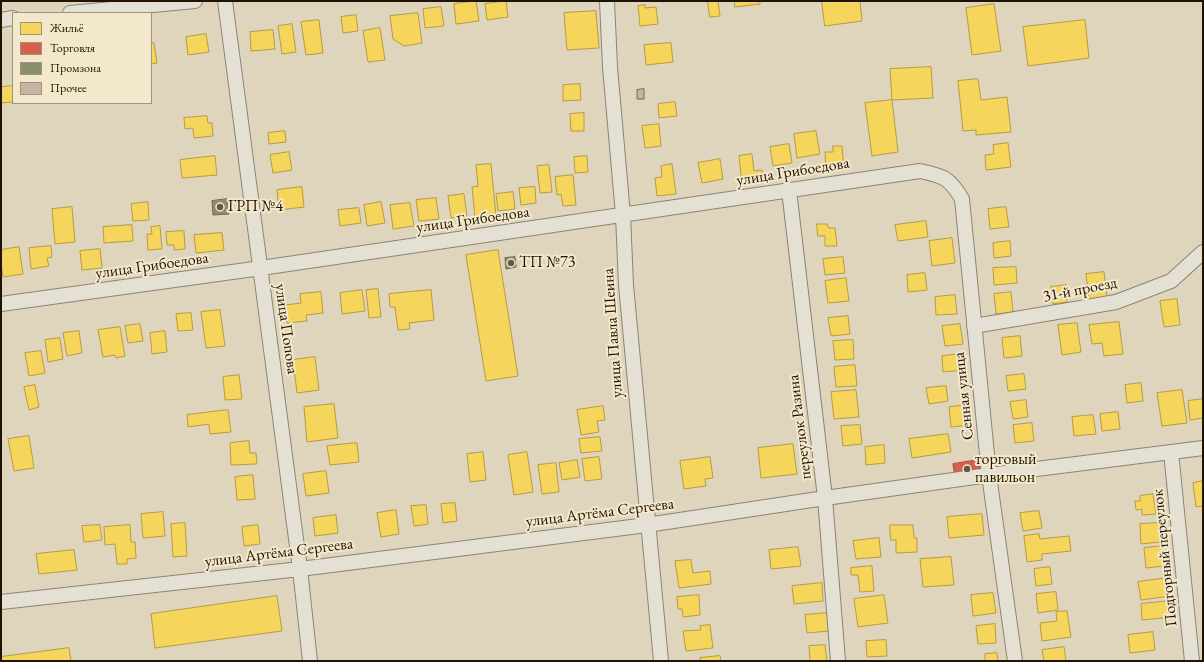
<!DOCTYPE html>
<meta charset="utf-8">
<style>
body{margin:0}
#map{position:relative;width:1204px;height:662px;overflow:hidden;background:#dfd5bd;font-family:"EB Garamond",serif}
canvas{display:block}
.frame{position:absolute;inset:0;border:2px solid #211302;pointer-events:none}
.legend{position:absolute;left:12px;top:12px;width:140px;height:92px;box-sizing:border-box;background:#f3e8cb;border:1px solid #9f937b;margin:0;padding:5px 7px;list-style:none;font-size:12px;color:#211302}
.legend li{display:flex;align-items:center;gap:8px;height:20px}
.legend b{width:20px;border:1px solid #9f937b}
</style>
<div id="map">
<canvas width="1204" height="662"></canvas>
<div class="frame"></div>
<ul class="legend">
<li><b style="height:11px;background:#f6d55c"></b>Жильё</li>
<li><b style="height:11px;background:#d6604d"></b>Торговля</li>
<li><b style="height:11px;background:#8c8c6e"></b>Промзона</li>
<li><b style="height:11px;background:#c6b4a4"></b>Прочее</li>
</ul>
</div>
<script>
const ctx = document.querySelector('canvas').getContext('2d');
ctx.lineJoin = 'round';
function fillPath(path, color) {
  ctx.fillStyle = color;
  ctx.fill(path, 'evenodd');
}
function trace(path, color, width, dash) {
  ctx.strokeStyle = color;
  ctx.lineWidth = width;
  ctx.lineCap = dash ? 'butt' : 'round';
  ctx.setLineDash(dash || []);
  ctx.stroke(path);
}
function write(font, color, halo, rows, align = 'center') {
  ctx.font = font + ' "EB Garamond",serif';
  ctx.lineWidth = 4;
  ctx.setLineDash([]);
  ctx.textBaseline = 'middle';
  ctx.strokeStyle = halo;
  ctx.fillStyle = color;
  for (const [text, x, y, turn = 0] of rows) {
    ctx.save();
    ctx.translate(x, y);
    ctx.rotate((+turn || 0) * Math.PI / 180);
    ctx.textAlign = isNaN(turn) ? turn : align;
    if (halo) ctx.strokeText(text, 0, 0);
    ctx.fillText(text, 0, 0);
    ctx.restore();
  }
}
const homes = new Path2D(`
 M476 1 479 21 456 24 454 4Z
 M506 1 508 17 487 20 485 4Z
 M708 1H718L720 16 710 17Z
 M735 1H760V4L735 7Z
 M822 1H860L862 21 825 26Z
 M994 4 1001 51 972 55 966 8Z
 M645 5V8L656 7 658 24 640 26 638 6Z
 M441 7 444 26 425 28 423 9Z
 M596 11 599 48 567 50 564 13Z
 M418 13 422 43 404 46 393 39 390 16Z
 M356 15 358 31 343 33 341 17Z
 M319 20 323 53 306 55 301 22Z
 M1085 20 1089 58 1028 66 1023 27Z
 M292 24 296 52 282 54 278 26Z
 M380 28 385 60 368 62 363 31Z
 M273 30 275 49 251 51 250 32Z
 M206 34 209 52 188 55 186 37Z
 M154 43 157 63 151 64V44Z
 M671 43 673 62 646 65 644 45Z
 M931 67 933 98 892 100 890 69Z
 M978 79 981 100 1007 97 1011 132 976 135V130L963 131 958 81Z
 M580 84 581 100 563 101V85Z
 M13 86V102L1 103V87Z
 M892 100 898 152 872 156 865 103Z
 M675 102 677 116 659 118 658 104Z
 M584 113V131H571L570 114Z
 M207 116 208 123H212L213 136 194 138 193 128 185 129 184 118Z
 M659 124 661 146 645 148 642 126Z
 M285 131 286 142 269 144 268 133Z
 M816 131 820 154 797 158 794 134Z
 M1008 143 1011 167 986 170 985 155 994 154 993 145Z
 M789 144 792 163 773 166 770 147Z
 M833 146H842L844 169 826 170 825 152H833Z
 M289 152 292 170 273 173 270 155Z
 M752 154 754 171 762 170 763 181 742 184 739 156Z
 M215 156 217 175 182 178 180 160Z
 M587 156 588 172 575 173 574 157Z
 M720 159 723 179 702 183 698 163Z
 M491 164 496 216 475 218 472 187 478 186 476 165Z
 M672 164 676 194 657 196 655 178 662 177 661 166Z
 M549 165 552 192 540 193 537 166Z
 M573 175 576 205 563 206 561 194 557 195 555 177Z
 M302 187 304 207 279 210 277 190Z
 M535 187 536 203 521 205 519 188Z
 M513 192 515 209 498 211 496 194Z
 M464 194 467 216 451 218 448 196Z
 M436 198 439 219 419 221 416 200Z
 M148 202 149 220 133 221 131 204Z
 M381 202 385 223 367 226 364 205Z
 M410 203 414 226 393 229 390 205Z
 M72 207 75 242 55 244 52 209Z
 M1006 207 1009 227 990 229 988 209Z
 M359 208 361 223 340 226 338 210Z
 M926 221 928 237 898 241 895 225Z
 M817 224H827L829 228H835L837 246H825V236H818Z
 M132 225 133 241 104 243 103 227Z
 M160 226 162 249 148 250 147 234H152L151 227Z
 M184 231 185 249 174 250V245H167L166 232Z
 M222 233 224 250 196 253 194 235Z
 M952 238 955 263 932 266 929 241Z
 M1010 241 1011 256 994 258 993 243Z
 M51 246 52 257 47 258 49 266 31 269 29 248Z
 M19 247 23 274 3 277 1 264V250Z
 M100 249 102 268 82 270 80 251Z
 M498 250 518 376 486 381 466 255Z
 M843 257 845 273 825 275 823 259Z
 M1016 267 1017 283 994 285 993 268Z
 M1104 272 1107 297 1089 299 1086 274Z
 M925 273 927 290 908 292 907 275Z
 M846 278 849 301 828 303 825 281Z
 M1066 285 1067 302 1053 304 1051 287Z
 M378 289 381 317 369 318 366 290Z
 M362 290 365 311 342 314 340 293Z
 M431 290 434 320 409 323 410 329 398 330 395 307H390L389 294Z
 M321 292 323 313 306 315 307 321 287 323 285 305 301 303 300 294Z
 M1011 292 1013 312 996 314 994 294Z
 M955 295 957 314 936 315 935 297Z
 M1177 299 1180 325 1164 327 1160 301Z
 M220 310 225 346 206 348 201 312Z
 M191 313 193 330 178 331 176 314Z
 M848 316 850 334 831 336 828 318Z
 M1119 322 1123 354 1104 356 1102 343 1092 344 1089 325Z
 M1077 323 1081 352 1062 355 1058 325Z
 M140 324 143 341 128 343 125 326Z
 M960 324 963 344 945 346 942 326Z
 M120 327 125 356 116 358 115 355 103 357 98 330Z
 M79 331 82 353 67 356 63 333Z
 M165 331 167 352 152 354 150 333Z
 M1020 336 1022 356 1004 358 1002 338Z
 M60 338 63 359 48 362 45 340Z
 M853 340 854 359 835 360 833 341Z
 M41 351 45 373 29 376 25 353Z
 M963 354 964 370 943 372 942 356Z
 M315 357 319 390 297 393 293 360Z
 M855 365 857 386 836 387 834 367Z
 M1024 374 1026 389 1008 391 1006 376Z
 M239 375 242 399 225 400 223 377Z
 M1141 383 1143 401 1127 403 1125 385Z
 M35 385 39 407 29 410 24 387Z
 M946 386 948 401 929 404 926 388Z
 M856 390 859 417 834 419 831 392Z
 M1182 390 1187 423 1162 426 1157 393Z
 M1203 399V418L1190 420 1188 401Z
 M1026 400 1028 417 1013 419 1010 402Z
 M334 404 338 438 307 442 304 407Z
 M968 405 970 425 951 427 949 407Z
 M603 406 605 420 597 421 599 432 581 435 577 410Z
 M228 410 231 432 210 434 209 424 188 427 187 415Z
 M1118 412 1120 429 1102 431 1100 414Z
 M1093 415 1096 434 1074 436 1072 417Z
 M1032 423 1034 441 1015 443 1013 425Z
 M860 425 862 444 843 446 841 426Z
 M948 434 951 452 912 458 909 439Z
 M29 436 34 468 14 471 8 439Z
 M600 437 602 451 581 453 579 439Z
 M249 441 250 453H256L257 464 231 465 230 443Z
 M357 443 359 462 330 465 327 446Z
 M793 444 797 474 761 478 758 448Z
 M884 445 885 463 866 465 865 447Z
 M483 452 486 480 470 482 467 454Z
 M527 452 533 492 514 495 508 455Z
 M599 457 602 479 585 481 582 459Z
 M710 457 713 478 705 479 706 486 684 489 680 461Z
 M577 460 580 477 562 480 559 463Z
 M556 463 559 492 542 494 538 465Z
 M326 471 329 493 306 496 303 474Z
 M253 475 255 499 237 500 235 477Z
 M1203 481V506L1196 507 1193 483Z
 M1153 494 1156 514 1142 515V509L1136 510 1135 501H1140V496Z
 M455 503 457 521 443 523 441 504Z
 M426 505 428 524 414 526 411 506Z
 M396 510 399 534 381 537 377 513Z
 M1039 511 1042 528 1023 531 1020 513Z
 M163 512 165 536 143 538 141 514Z
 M982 514 984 535 949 538 947 517Z
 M336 515 338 533 315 536 313 518Z
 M185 523 187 556 173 557 171 524Z
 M1159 523 1160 542 1141 544 1140 524Z
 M100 525 102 540 84 542 82 526Z
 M130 525 131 542H135L136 558 127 559V564H117L115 544 105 545 104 527Z
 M258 525 260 544 244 546 242 527Z
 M890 525H913L914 538H917V552L896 553V540H891Z
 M1039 534 1040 539 1069 536 1071 551 1042 554V560L1027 562 1024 536Z
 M879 538 881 557 856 559 853 541Z
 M1162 546 1164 566 1146 568 1144 548Z
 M798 547 801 566 771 569 769 550Z
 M74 550 77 570 39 574 36 554Z
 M951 557 954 585 923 587 920 559Z
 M691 560 693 573 710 571 711 584 679 588 675 561Z
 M872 566 874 591 860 592 858 575H851V568Z
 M1050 567 1052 584 1036 586 1034 569Z
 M1167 578 1170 596 1141 600 1138 582Z
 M822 583 823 601 794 604 792 586Z
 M1056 592 1058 610 1038 613 1036 594Z
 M993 593 996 613 973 616 971 595Z
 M699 595 700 615 683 617 682 609H678L677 597Z
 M884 595 888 623 858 627 854 599Z
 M277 596 282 631 155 648 151 614Z
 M1170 601 1172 617 1142 620 1141 604Z
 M1067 611 1071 637 1042 641 1040 623 1057 621 1056 612Z
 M827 613 829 631 807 633 805 615Z
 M995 624 996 643 978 644 976 626Z
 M710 625 713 648 686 651 683 631 701 630 700 626Z
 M1153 632 1155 650 1130 653 1128 635Z
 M886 640 887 656 867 657 866 641Z
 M825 645 827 661H810L809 646Z
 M1064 647 1066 661H1044L1042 650Z
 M69 648 71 661H1V657Z
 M997 653 998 661H978L985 660V654Z
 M720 656 721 661H701L700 658Z`);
fillPath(homes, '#f6d55c');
trace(homes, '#b69b41', 1);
const shops = new Path2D(`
 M978 460 981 473 955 477 953 464Z`);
fillPath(shops, '#d6604d');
trace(shops, '#a04936', 1);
const industry = new Path2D(`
 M227 199 229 214 213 215 212 201Z
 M515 257 516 267 506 269 505 258Z`);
fillPath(industry, '#8c8c6e');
trace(industry, '#6c684e', 1);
const building = new Path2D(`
 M644 89V99H637V90Z`);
fillPath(building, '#c6b4a4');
trace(building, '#716a5c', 1);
const street = new Path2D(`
 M225 1 300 569 310 661
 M607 1 610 67 623 215 626 285 661 661
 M70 13 195 1
 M1 20 13 18
 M789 190 825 498 838 661
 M1 304 261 268 920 171C943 176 949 177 962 199L989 475 1015 661
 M974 326 1116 302 1171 281 1203 252
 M1171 452 1192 661
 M1 602 300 569 647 525 825 498 989 475 1203 448`);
trace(street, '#8b8475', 16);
trace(street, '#e5e0d4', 14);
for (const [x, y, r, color] of [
 [220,207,4,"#645743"],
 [511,263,4,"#645743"],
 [967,469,4,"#645743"]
]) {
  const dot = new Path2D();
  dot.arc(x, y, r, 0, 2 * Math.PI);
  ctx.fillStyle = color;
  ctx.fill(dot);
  trace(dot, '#f3e8cb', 1.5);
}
write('16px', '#211302', '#f3e8cb', [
 ["улица Грибоедова",793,172,-9],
 ["улица Грибоедова",473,220,-8],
 ["улица Грибоедова",152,266,-8],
 ["31-й проезд",1080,290,-11],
 ["улица Попова",286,329,82],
 ["улица Павла Шеина",613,333,-94],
 ["Сенная улица",964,396,-96],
 ["переулок Разина",800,427,-97],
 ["улица Артёма Сергеева",600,513,-7],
 ["улица Артёма Сергеева",279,553,-7],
 ["Подгорный переулок",1165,558,-96]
]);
write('16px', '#211302', '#f3e8cb', [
 ["ГРП №4",228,207],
 ["ТП №73",519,263],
 ["торговый",975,460],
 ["павильон",975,478]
], 'left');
</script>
